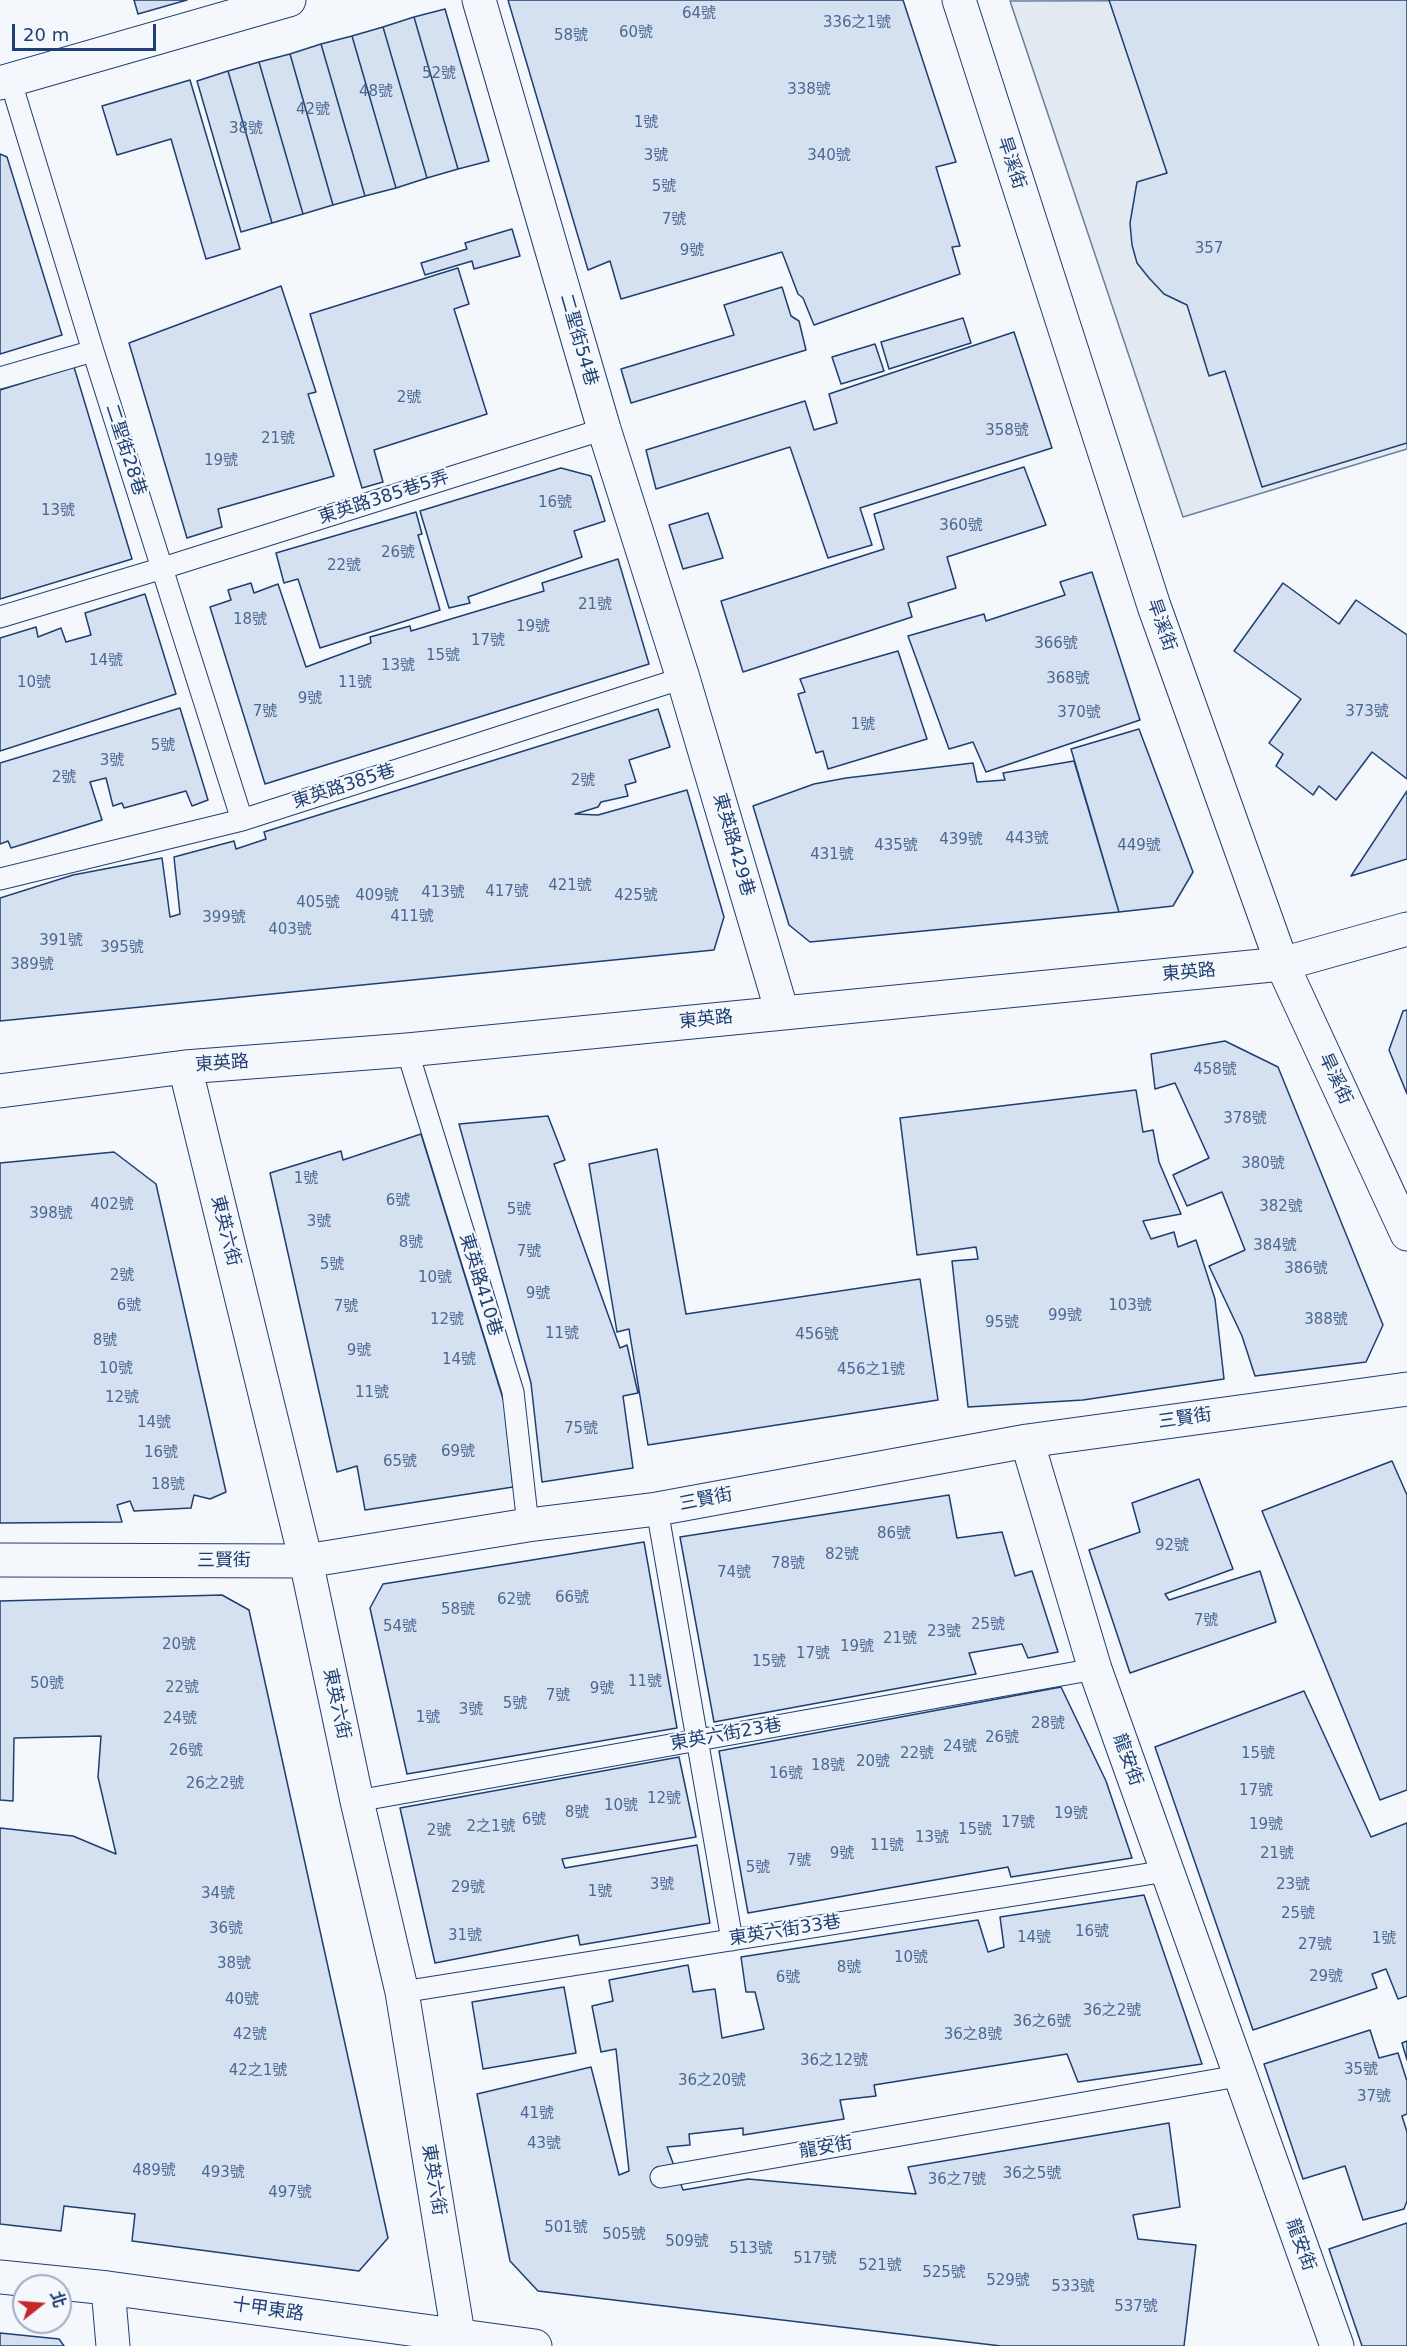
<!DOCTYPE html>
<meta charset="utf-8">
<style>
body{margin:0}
#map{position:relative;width:1407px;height:2346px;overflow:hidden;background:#f4f7fb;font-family:"DejaVu Sans","Noto Sans TC",sans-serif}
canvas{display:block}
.north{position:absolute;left:12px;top:2274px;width:60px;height:60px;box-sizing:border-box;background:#f4f7fb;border:2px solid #9eadc5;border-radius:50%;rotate:73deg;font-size:16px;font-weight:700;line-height:24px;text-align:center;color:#1d3f73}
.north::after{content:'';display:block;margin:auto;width:21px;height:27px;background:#c62828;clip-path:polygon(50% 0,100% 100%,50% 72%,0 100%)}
.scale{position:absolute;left:12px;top:24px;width:144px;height:27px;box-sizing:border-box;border:3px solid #1d3f73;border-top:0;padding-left:8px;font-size:18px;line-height:21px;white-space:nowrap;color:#1d3f73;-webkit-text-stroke:4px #f4f7fb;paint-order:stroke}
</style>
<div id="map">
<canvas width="1407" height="2346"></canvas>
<div class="north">北</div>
<div class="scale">20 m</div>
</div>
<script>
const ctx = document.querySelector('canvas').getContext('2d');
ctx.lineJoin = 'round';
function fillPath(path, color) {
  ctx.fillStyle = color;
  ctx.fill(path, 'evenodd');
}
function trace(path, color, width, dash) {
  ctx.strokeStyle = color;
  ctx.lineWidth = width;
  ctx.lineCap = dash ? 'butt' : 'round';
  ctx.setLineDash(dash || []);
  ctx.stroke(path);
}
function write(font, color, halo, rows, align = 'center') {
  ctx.font = font + ' "DejaVu Sans","Noto Sans TC",sans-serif';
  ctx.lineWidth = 4.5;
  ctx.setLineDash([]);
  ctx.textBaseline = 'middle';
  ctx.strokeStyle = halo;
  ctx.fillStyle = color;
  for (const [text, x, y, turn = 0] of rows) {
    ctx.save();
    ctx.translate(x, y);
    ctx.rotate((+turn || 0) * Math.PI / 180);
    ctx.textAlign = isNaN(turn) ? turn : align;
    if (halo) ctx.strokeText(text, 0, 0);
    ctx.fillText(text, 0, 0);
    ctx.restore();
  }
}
const green = new Path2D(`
 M1407 0V449L1183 517 1010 1Z`);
fillPath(green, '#e3e9f0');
trace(green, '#687fa3', 1.5);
const building = new Path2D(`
 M134 0H187L138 14Z
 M508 0H903L956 162 936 167 960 246 952 247 960 274 814 325 803 298 798 294 782 252 621 299 610 261 588 270Z
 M1109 0H1407V443L1262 487 1225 371 1209 376 1187 305 1164 294 1149 278 1137 263 1132 245 1130 223 1137 182 1167 173Z
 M445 9 489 161 458 169 414 17Z
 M414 17 458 169 427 178 383 27Z
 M383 27 427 178 396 188 352 36Z
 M352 36 396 188 365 196 321 44Z
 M321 44 365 196 333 205 290 54Z
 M290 54 333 205 303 214 259 62Z
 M259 62 303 214 272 223 228 71Z
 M228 71 272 223 241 232 197 81Z
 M190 80 240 249 206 259 171 139 117 155 102 106Z
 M0 154 7 157 62 335 0 354Z
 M512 229 520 256 474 269 472 261 425 275 421 263 467 249 465 243Z
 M458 268 469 304 454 309 487 414 374 450 383 482 362 488 310 314Z
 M281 286 316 392 308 394 334 476 218 509 222 527 187 538 129 343Z
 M782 287 791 316 799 321 806 350 631 403 621 369 734 335 724 305Z
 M963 318 971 343 889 369 881 342Z
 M1014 332 1052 448 860 508 872 545 828 558 790 447 656 489 646 450 805 401 814 430 837 423 829 394Z
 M875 344 884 371 841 384 832 357Z
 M74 367 132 559 0 599V390Z
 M1024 467 1046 525 947 557 956 588 908 603 912 617 743 672 721 601 884 549 874 514Z
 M561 468 591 476 605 521 574 531 582 557 468 597 470 603 449 608 420 511Z
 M416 512 422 534 418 535 440 610 320 648 298 579 284 583 276 553Z
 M708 513 723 558 683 569 669 525Z
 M618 559 649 664 265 784 210 607 231 600 228 590 251 583 254 593 278 584 306 667 371 643 370 637 410 626 411 631 544 591 542 583Z
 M1092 572 1140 720 986 772 973 742 949 749 908 636 984 614 986 621 1065 595 1060 582Z
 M1283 583 1339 624 1356 600 1407 635V779L1372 752 1336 800 1319 786 1313 795 1276 766 1283 754 1269 743 1301 699 1234 651Z
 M145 594 176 694 0 751V638L36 627 38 637 61 628 66 642 91 635 85 613Z
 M898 651 927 739 828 769 823 751 816 753 798 694 805 692 800 679Z
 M180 708 208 800 192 806 186 791 124 808 122 803 113 806 106 778 90 782 102 820 11 848 8 841 0 844V763Z
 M658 709 670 747 629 760 636 782 625 785 628 796 601 802 598 807 575 814 598 815 687 790 724 917 714 950 0 1021V898L73 875 162 858 170 917 180 914 174 857 234 841 236 849 266 839 264 832Z
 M1139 729 1193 872 1173 906 1119 912 1071 749Z
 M1074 761 1119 912 810 942 789 925 753 806 814 784 846 778 973 763 977 782 1005 780 1003 773Z
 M1407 791V859L1351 876Z
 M1407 1010V1094L1389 1050 1403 1011Z
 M1225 1041 1278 1067 1383 1325 1366 1362 1255 1376 1242 1336 1209 1266 1245 1250 1222 1192 1187 1206 1173 1175 1209 1158 1175 1083 1155 1089 1151 1054Z
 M1136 1090 1143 1132 1153 1130 1159 1162 1181 1214 1143 1221 1151 1239 1174 1232 1178 1247 1196 1240 1215 1299 1224 1379 1083 1400 968 1407 952 1261 978 1259 976 1247 917 1255 900 1118Z
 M548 1116 565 1160 554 1164 620 1348 627 1345 638 1393 623 1396 633 1468 542 1482 531 1383 459 1124Z
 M421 1134 504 1402 513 1487 365 1510 357 1466 337 1472 270 1173 341 1151 343 1160Z
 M657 1149 686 1314 920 1279 938 1400 648 1445 629 1329 617 1332 589 1164Z
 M114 1152 156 1184 226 1492 210 1499 194 1495 191 1508 134 1511 130 1501 117 1505 122 1522 0 1523V1163Z
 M1392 1461 1407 1495V1790L1380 1800 1262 1511Z
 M1199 1479 1233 1569 1165 1594 1169 1600 1260 1571 1276 1622 1130 1673 1089 1550 1140 1532 1132 1503Z
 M949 1495 957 1538 1002 1532 1015 1576 1032 1571 1058 1652 1028 1658 1022 1644 969 1653 976 1674 714 1722 680 1537Z
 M644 1542 677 1728 407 1774 370 1608 383 1584Z
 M222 1595 249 1610 388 2238 359 2271 132 2241 135 2214 64 2206 61 2231 0 2224V1828L73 1836 116 1854 98 1777 101 1736 14 1738 13 1801 0 1800V1601Z
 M1061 1687 1106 1781 1132 1858 1011 1877 1008 1867 748 1913 719 1751Z
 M1304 1691 1371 1837 1407 1823V1996L1398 1999 1386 1969 1372 1974 1377 1988 1253 2030 1155 1747Z
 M679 1757 696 1837 562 1859 565 1868 697 1845 710 1923 580 1945 578 1935 435 1963 400 1808Z
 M1144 1895 1202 2064 1078 2082 1067 2054 874 2085 876 2096 840 2100 844 2119 743 2135V2128L689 2134 690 2145 667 2147 683 2190 748 2179 916 2194 908 2167 1169 2123 1180 2207 1133 2215 1138 2239 1196 2245 1184 2346H1001L538 2291 510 2261 477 2094 591 2067 619 2175 629 2171 616 2049 601 2052 592 2006 613 2001 609 1980 688 1965 693 1992 715 1989 722 2038 764 2029 755 1992H746L741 1957 978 1920 988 1952 1004 1947 1000 1917Z
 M564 1987 576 2053 483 2069 472 2002Z
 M1370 2030 1379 2058 1398 2053 1407 2081V2114L1402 2116 1407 2132V2201L1404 2209 1363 2220 1345 2166 1303 2179 1264 2064Z
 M1407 2041V2060L1402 2043Z
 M1407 2223V2346H1362L1329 2249Z
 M0 2333 59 2339 64 2346H0Z`);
fillPath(building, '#d5e0f0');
trace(building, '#1d3f73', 1.5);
const lane = new Path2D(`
 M10 79 93 351 242 820
 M0 378 93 351
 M0 617 163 568 604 429
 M0 879 242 820 683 678
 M407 1050 513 1392 528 1525
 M657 1509 732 1940
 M357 1801 1095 1669
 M402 1992 1167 1871
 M661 2177 1238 2076`);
const street = new Path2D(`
 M479 0 604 429 683 678 782 1012
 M959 0 1154 606 1282 964 1407 1234
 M0 83 289 0
 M185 1067 306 1561 357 1801 402 1992 460 2346
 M0 1091 185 1067 407 1050 1282 964 1407 929
 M1027 1441 1095 1669 1337 2346
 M0 1560 306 1561 528 1525 657 1509 1027 1441 1407 1389
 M0 2277 108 2288 535 2346
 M108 2288 113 2346`);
trace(lane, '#1d3f73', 23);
trace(street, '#1d3f73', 35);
trace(lane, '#f4f7fb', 21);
trace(street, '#f4f7fb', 33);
write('15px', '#4b6792', null, [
 ["64號",699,14],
 ["336之1號",857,23],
 ["60號",636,33],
 ["58號",571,36],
 ["52號",439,74],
 ["338號",809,90],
 ["48號",376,92],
 ["42號",313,110],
 ["1號",646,123],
 ["38號",246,129],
 ["3號",656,156],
 ["340號",829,156],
 ["5號",664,187],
 ["7號",674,220],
 ["357",1209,249],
 ["9號",692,251],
 ["2號",409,398],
 ["358號",1007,431],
 ["21號",278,439],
 ["19號",221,461],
 ["16號",555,503],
 ["13號",58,511],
 ["360號",961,526],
 ["26號",398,553],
 ["22號",344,566],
 ["21號",595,605],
 ["18號",250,620],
 ["19號",533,627],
 ["17號",488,641],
 ["366號",1056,644],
 ["15號",443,656],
 ["14號",106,661],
 ["13號",398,666],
 ["368號",1068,679],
 ["10號",34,683],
 ["11號",355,683],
 ["9號",310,699],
 ["7號",265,712],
 ["373號",1367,712],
 ["370號",1079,713],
 ["1號",863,725],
 ["5號",163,746],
 ["3號",112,761],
 ["2號",64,778],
 ["2號",583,781],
 ["443號",1027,839],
 ["439號",961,840],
 ["435號",896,846],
 ["449號",1139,846],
 ["431號",832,855],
 ["421號",570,886],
 ["417號",507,892],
 ["413號",443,893],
 ["409號",377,896],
 ["425號",636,896],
 ["405號",318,903],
 ["411號",412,917],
 ["399號",224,918],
 ["403號",290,930],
 ["391號",61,941],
 ["395號",122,948],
 ["389號",32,965],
 ["458號",1215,1070],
 ["378號",1245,1119],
 ["380號",1263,1164],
 ["1號",306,1179],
 ["6號",398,1201],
 ["402號",112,1205],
 ["382號",1281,1207],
 ["5號",519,1210],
 ["398號",51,1214],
 ["3號",319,1222],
 ["8號",411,1243],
 ["384號",1275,1246],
 ["7號",529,1252],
 ["5號",332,1265],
 ["386號",1306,1269],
 ["2號",122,1276],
 ["10號",435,1278],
 ["9號",538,1294],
 ["6號",129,1306],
 ["103號",1130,1306],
 ["7號",346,1307],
 ["99號",1065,1316],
 ["12號",447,1320],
 ["388號",1326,1320],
 ["95號",1002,1323],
 ["11號",562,1334],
 ["456號",817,1335],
 ["8號",105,1341],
 ["9號",359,1351],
 ["14號",459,1360],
 ["10號",116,1369],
 ["456之1號",871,1370],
 ["11號",372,1393],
 ["12號",122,1398],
 ["14號",154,1423],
 ["75號",581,1429],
 ["69號",458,1452],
 ["16號",161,1453],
 ["65號",400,1462],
 ["18號",168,1485],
 ["86號",894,1534],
 ["92號",1172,1546],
 ["82號",842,1555],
 ["78號",788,1564],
 ["74號",734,1573],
 ["66號",572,1598],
 ["62號",514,1600],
 ["58號",458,1610],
 ["7號",1206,1621],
 ["25號",988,1625],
 ["54號",400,1627],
 ["23號",944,1632],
 ["21號",900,1639],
 ["20號",179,1645],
 ["19號",857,1647],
 ["17號",813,1654],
 ["15號",769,1662],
 ["11號",645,1682],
 ["50號",47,1684],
 ["22號",182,1688],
 ["9號",602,1689],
 ["7號",558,1696],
 ["5號",515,1704],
 ["3號",471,1710],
 ["1號",428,1718],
 ["24號",180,1719],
 ["28號",1048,1724],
 ["26號",1002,1738],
 ["24號",960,1747],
 ["26號",186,1751],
 ["22號",917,1754],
 ["15號",1258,1754],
 ["20號",873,1762],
 ["18號",828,1766],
 ["16號",786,1774],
 ["26之2號",215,1784],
 ["17號",1256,1791],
 ["12號",664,1799],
 ["10號",621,1806],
 ["8號",577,1813],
 ["19號",1071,1814],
 ["6號",534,1820],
 ["17號",1018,1823],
 ["19號",1266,1825],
 ["2之1號",491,1827],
 ["15號",975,1830],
 ["2號",439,1831],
 ["13號",932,1838],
 ["11號",887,1846],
 ["9號",842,1854],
 ["21號",1277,1854],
 ["7號",799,1861],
 ["5號",758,1868],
 ["3號",662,1885],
 ["23號",1293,1885],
 ["29號",468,1888],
 ["1號",600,1892],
 ["34號",218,1894],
 ["25號",1298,1914],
 ["36號",226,1929],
 ["16號",1092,1932],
 ["31號",465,1936],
 ["14號",1034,1938],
 ["1號",1384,1939],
 ["27號",1315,1945],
 ["10號",911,1958],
 ["38號",234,1964],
 ["8號",849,1968],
 ["29號",1326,1977],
 ["6號",788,1978],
 ["40號",242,2000],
 ["36之2號",1112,2011],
 ["36之6號",1042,2022],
 ["42號",250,2035],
 ["36之8號",973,2035],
 ["36之12號",834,2061],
 ["35號",1361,2070],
 ["42之1號",258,2071],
 ["36之20號",712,2081],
 ["37號",1374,2097],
 ["41號",537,2114],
 ["43號",544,2144],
 ["489號",154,2171],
 ["493號",223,2173],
 ["36之5號",1032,2174],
 ["36之7號",957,2180],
 ["497號",290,2193],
 ["501號",566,2228],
 ["505號",624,2235],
 ["509號",687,2242],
 ["513號",751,2249],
 ["517號",815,2259],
 ["521號",880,2266],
 ["525號",944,2273],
 ["529號",1008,2281],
 ["533號",1073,2287],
 ["537號",1136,2307]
]);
write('18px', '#1d3f73', '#f4f7fb', [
 ["旱溪街",1011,163,72],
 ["二聖街54巷",578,340,74],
 ["二聖街28巷",125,450,72],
 ["東英路385巷5弄",384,498,-18],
 ["旱溪街",1161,625,71],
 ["東英路385巷",344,787,-18],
 ["東英路429巷",733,845,74],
 ["東英路",1189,973,-5],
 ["東英路",706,1020,-6],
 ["東英路",222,1064,-4],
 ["旱溪街",1335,1079,65],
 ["東英六街",225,1231,76],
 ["東英路410巷",480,1285,73],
 ["三賢街",1185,1419,-8],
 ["三賢街",706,1500,-11],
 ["三賢街",224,1561],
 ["東英六街",336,1704,78],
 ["東英六街23巷",726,1735,-10],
 ["龍安街",1127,1760,70],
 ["東英六街33巷",785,1931,-9],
 ["龍安街",826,2148,-10],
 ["東英六街",433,2180,81],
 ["龍安街",1300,2245,70],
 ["十甲東路",268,2310,8]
]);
</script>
